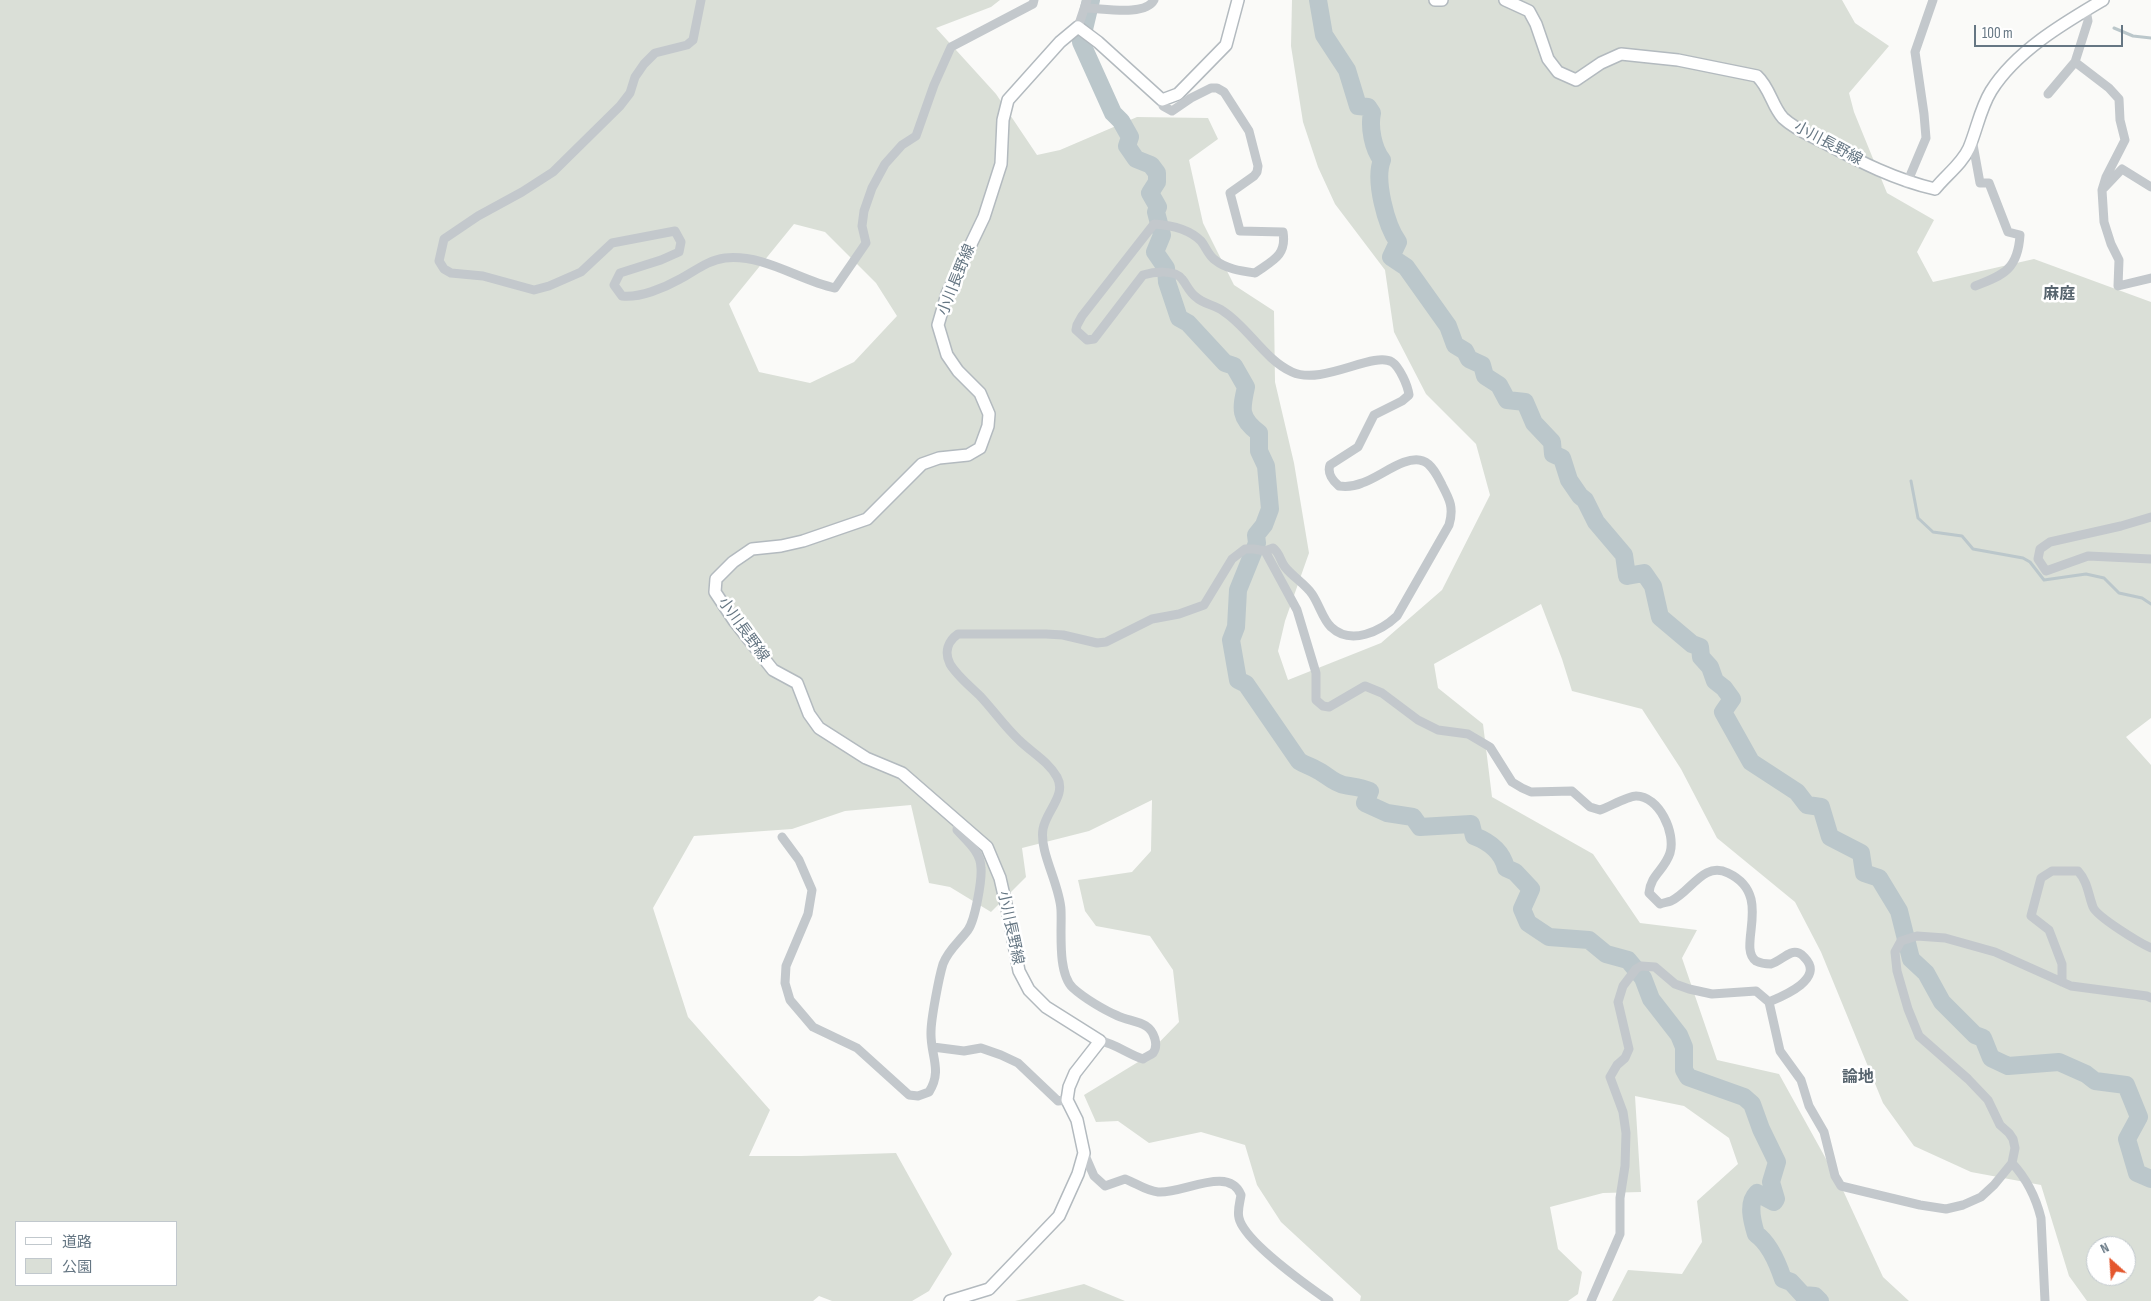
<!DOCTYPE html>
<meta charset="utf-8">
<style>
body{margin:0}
#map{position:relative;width:2151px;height:1301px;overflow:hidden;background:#fafaf8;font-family:"Sofia Sans Condensed","Noto Sans JP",sans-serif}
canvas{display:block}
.legend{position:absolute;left:15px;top:1221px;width:162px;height:65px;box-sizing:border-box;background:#fff;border:1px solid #c1c8cd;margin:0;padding:6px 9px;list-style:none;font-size:15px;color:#657683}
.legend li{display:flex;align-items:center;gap:10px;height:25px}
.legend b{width:25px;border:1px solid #c1c8cd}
.north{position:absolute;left:2086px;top:1236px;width:50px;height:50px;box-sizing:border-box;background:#fff;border:1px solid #c1c8cd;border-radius:50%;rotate:334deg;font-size:14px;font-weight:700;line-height:20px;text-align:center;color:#657683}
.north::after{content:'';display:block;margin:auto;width:18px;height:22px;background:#e4572e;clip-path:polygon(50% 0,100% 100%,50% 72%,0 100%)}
.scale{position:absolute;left:1974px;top:25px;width:149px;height:22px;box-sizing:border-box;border:2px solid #657683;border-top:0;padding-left:6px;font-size:15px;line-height:18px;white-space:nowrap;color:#657683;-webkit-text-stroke:4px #fff;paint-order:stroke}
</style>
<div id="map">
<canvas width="2151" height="1301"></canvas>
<ul class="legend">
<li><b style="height:6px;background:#fff"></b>道路</li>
<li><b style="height:14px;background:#dadfd7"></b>公園</li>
</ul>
<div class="north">N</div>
<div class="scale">100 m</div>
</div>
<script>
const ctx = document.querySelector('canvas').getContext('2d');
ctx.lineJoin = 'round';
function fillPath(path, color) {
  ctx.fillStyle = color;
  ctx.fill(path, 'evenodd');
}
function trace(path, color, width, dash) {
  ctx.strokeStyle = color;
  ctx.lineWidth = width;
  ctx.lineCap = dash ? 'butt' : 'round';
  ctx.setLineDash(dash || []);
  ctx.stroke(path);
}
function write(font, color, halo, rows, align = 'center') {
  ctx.font = font + ' "Sofia Sans Condensed","Noto Sans JP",sans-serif';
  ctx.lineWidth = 5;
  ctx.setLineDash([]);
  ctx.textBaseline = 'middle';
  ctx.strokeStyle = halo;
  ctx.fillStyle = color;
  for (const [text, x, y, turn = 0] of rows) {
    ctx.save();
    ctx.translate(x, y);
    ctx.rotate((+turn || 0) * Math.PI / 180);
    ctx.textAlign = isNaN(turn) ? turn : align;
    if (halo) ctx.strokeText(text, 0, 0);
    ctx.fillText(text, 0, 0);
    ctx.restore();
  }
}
fillPath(new Path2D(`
 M0 0H1000L991 7 936 28 996 94 1037 155 1060 150 1137 117 1208 118 1218 139 1189 160 1203 223 1234 285 1274 311 1275 382 1294 463 1309 553 1285 621 1278 651 1288 680 1381 643 1442 590 1490 495 1476 444 1426 394 1394 332 1385 270 1335 204 1318 167 1303 122 1291 46 1292 0H1842L1855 23 1889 46 1849 93 1854 112 1887 193 1934 220 1917 252 1933 282 2034 259 2151 302V718L2126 737 2151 765V1301H2087L2069 1276 2041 1185 1971 1172 1914 1146 1883 1103 1821 952 1795 902 1717 838 1681 769 1642 709 1572 691 1562 659 1541 604 1434 664 1438 688 1483 724 1492 797 1593 854 1640 923 1697 930 1682 958 1717 1060 1779 1074 1841 1186 1883 1277 1909 1301H1612L1628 1270 1682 1274 1702 1242 1697 1201 1738 1164 1729 1138 1684 1106 1635 1096 1641 1192 1603 1193 1550 1207 1558 1249 1582 1272 1578 1294 1568 1301H1360L1361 1296 1281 1222 1257 1185 1245 1145 1201 1132 1149 1143 1118 1121 1096 1122 1084 1095 1143 1059 1179 1022 1173 970 1150 936 1096 926 1085 911 1078 880 1132 872 1151 851 1152 800 1089 831 1022 848 1026 877 991 912 950 887 929 883 911 805 845 811 792 829 694 836 653 908 688 1017 770 1110 749 1156H801L896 1153 952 1254 929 1291 912 1301H832L819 1296 813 1301H0ZM794 224 825 232 876 283 897 316 854 362 810 383 759 372 729 304ZM16 1222H176V1285H16ZM2096 1246H2126V1276H2096Z
 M1084 1284 1125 1301H1015Z`), '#dadfd7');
trace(new Path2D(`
 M2114 28 2133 36 2151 38
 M1911 481 1918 518 1933 532 1962 536 1973 549 2023 558 2030 562 2044 580 2086 574 2104 578 2119 593 2142 598 2151 604`), '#bbc7cb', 3);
trace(new Path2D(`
 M1091 0 1081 42 1113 113 1121 121 1130 137 1127 146 1136 159 1151 165 1157 173V182L1150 193 1158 207 1156 212 1162 235 1155 252 1166 268 1167 282 1179 318 1188 323 1225 363 1234 366 1246 387C1241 409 1239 418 1259 433V451L1266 466 1270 509 1264 525 1256 535 1257 543 1238 590 1236 627 1231 640 1238 680 1246 684 1299 761C1305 765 1310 766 1317 770 1326 774 1333 783 1344 785 1354 787 1360 787 1370 791L1365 803 1387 813 1413 817 1420 827 1471 824 1474 836C1490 842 1502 851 1506 868L1515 872 1531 889 1522 909 1528 923 1549 937 1589 940 1606 954 1628 960 1643 978 1651 999 1679 1035 1684 1047V1070L1688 1077 1744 1097 1752 1104 1761 1129 1777 1162 1771 1182 1776 1199 1774 1202 1757 1193C1747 1203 1752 1221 1756 1234 1769 1243 1778 1264 1783 1279L1791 1282 1803 1295 1815 1296 1820 1301
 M1318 0 1324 35 1347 70 1358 106 1368 107 1372 113C1369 127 1373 149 1382 160 1374 180 1386 225 1398 242L1391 257 1406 267 1448 326 1455 345 1465 351 1469 359 1482 365 1485 376 1499 385 1507 400 1525 402 1534 423 1552 442 1553 454 1562 458 1569 480 1580 496 1585 500 1596 522 1624 555 1627 576 1644 573 1653 586 1660 617 1692 644 1700 647 1701 657 1710 667 1715 681 1724 688 1732 699 1723 712 1751 762 1797 792 1807 805 1821 807 1830 837 1861 853 1864 873 1879 878 1899 911 1911 959 1926 973 1942 1002 1975 1035 1983 1038 1991 1058 2008 1066 2059 1062 2086 1074 2095 1081 2126 1085 2139 1117 2127 1139 2137 1173 2151 1179`), '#bbc7cb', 18);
const secondary = new Path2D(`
 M1435 0H1442
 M1505 0 1529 11 1536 24 1548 59 1558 72 1576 80 1601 63 1621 54 1678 60 1757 76C1770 88 1772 106 1783 118 1796 130 1810 135 1825 143 1860 162 1896 180 1935 189 1945 176 1962 164 1969 148 1977 129 1980 109 1991 91 2016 51 2064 23 2103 0
 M950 1301 989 1289 1059 1216 1078 1174 1084 1153 1077 1120 1067 1100 1069 1087 1075 1073 1100 1041 1046 1007 1029 990 1019 971 1008 913 1000 878 987 847 902 773 866 758 819 728 809 714 797 683 773 670 735 622 715 592 716 579 733 562 752 549 781 546 803 541 867 519 922 464 939 458 968 455 980 448 988 426 989 414 980 393 958 371 947 355 938 325 947 294 984 217 1001 164 1003 120 1008 100 1060 42 1078 27 1098 42 1162 100 1178 94 1226 45 1238 0`);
trace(secondary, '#b3babf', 14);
trace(new Path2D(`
 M701 0 693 40 687 45 655 53 644 64 635 77 630 93 620 106 553 172 522 192 478 216 444 239 439 261 444 269 451 273 483 276 534 290 549 286 581 272 612 243 675 231 681 242 679 252 661 260 620 273 614 285 622 296C640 298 664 288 680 279 695 271 708 260 725 258 765 254 798 280 835 288L866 243 862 226 864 211 872 188 885 164 902 145 916 136 934 85 951 47 1033 4 1034 0
 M1085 8C1102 8 1145 17 1154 0
 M2086 10 2088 21 2075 62 2109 88 2119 99 2120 120 2125 140 2106 177 2102 190 2104 222 2111 244 2119 260 2118 286 2151 278
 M1078 27 1087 0
 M2048 94 2075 62
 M1972 139 1980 183H1989L2008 232 2020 235C2018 268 2005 275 1975 286
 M1907 183 1926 138 1924 114 1915 52 1933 0
 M2104 188 2122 169 2151 187
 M2151 517 2121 526 2050 542 2040 549 2038 559 2046 571 2088 556 2151 559
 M1265 551 1297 610 1316 673V700L1323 706 1329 707 1365 686 1382 693 1418 720 1438 730 1468 734 1490 747 1512 782 1522 788 1531 792 1572 791 1590 807 1600 810C1609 807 1628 796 1636 796 1659 796 1676 833 1670 853 1664 871 1651 874 1649 893L1660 904C1663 903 1668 902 1671 901 1691 892 1703 861 1728 873 1775 895 1736 947 1756 961 1760 963 1766 964 1771 964 1778 962 1784 956 1791 953 1797 951 1802 954 1805 958 1825 979 1783 996 1769 1002L1756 991 1712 994 1689 989 1675 984 1655 967 1641 966 1636 969 1623 986 1618 1002 1629 1049 1625 1058 1617 1065 1610 1077 1623 1112 1626 1133 1625 1166 1620 1198V1234L1591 1301
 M782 837 799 860 812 890 808 914 786 966 785 983 790 1000 813 1027 857 1048 909 1095 918 1096 929 1092C943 1070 930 1055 931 1032 931 1019 939 977 943 964 948 950 959 942 968 930 975 920 982 881 981 868 981 852 967 841 957 830L958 822
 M2062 982V964L2049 930 2031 916 2041 878 2052 871H2078C2088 882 2088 894 2093 907 2097 917 2140 943 2151 948
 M1769 1002 1780 1051 1801 1080 1809 1106 1824 1132 1835 1176 1841 1186 1920 1205 1946 1209 1963 1205 1981 1197 1994 1185 2012 1163 2015 1148 2013 1139 2009 1133 2000 1125 1988 1100 1968 1079 1919 1036 1908 1009 1897 971 1895 952 1901 941 1917 936 1945 938 1995 952 2071 986 2147 996 2151 998
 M1100 1041C1114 1043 1128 1054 1143 1059 1145 1057 1151 1055 1153 1053 1159 1045 1154 1031 1146 1026 1139 1021 1126 1020 1118 1016 1104 1010 1084 998 1073 988 1057 973 1062 930 1061 910 1060 885 1039 852 1043 829 1046 811 1067 795 1057 777 1048 761 1031 752 1019 740 1005 727 994 711 981 697 971 687 957 676 950 664 944 652 948 641 958 634H1046L1063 635 1097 643 1106 642 1152 619 1179 614 1204 605 1232 559 1245 549H1254L1265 551 1273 548C1280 553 1280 561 1285 567 1293 577 1305 584 1312 594 1319 604 1323 620 1331 627 1351 646 1381 631 1397 616L1449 525C1454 508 1450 500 1442 485 1438 477 1432 464 1423 461 1406 454 1379 478 1362 483 1355 486 1347 487 1339 486 1333 481 1327 473 1330 465L1358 447 1374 415 1402 401 1409 395C1408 388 1406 383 1403 377 1400 371 1397 365 1392 362 1373 351 1322 386 1292 372 1264 359 1248 327 1223 311 1215 305 1203 304 1196 297 1189 292 1187 285 1182 279 1175 269 1153 272 1143 275L1094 339 1087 340 1076 330 1077 325 1082 316 1154 224C1170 225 1189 229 1201 241 1206 247 1208 255 1215 260 1226 269 1241 271 1255 273 1272 261 1287 256 1283 232L1240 231 1230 193 1254 176 1257 172 1258 166 1249 131 1224 92 1217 88H1211L1191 98 1172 111 1163 106 1162 100
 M933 1047 964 1051 981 1048 1001 1055 1018 1063 1058 1101 1067 1100
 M1084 1153 1094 1176 1105 1186 1125 1179C1136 1183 1146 1191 1158 1192 1183 1194 1229 1165 1241 1195 1240 1202 1237 1211 1239 1218 1244 1241 1309 1287 1329 1301
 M2012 1163C2026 1178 2036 1198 2041 1218L2045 1301`), '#c3c8cc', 9);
trace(secondary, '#fff', 11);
write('15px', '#657683', '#fff', [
 ["小川長野線",1828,144,28],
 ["小川長野線",957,280,-68],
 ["小川長野線",743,630,54],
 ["小川長野線",1010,928,78]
]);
write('bold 16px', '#57646e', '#fff', [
 ["麻庭",2059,295],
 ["論地",1858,1078]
]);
</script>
